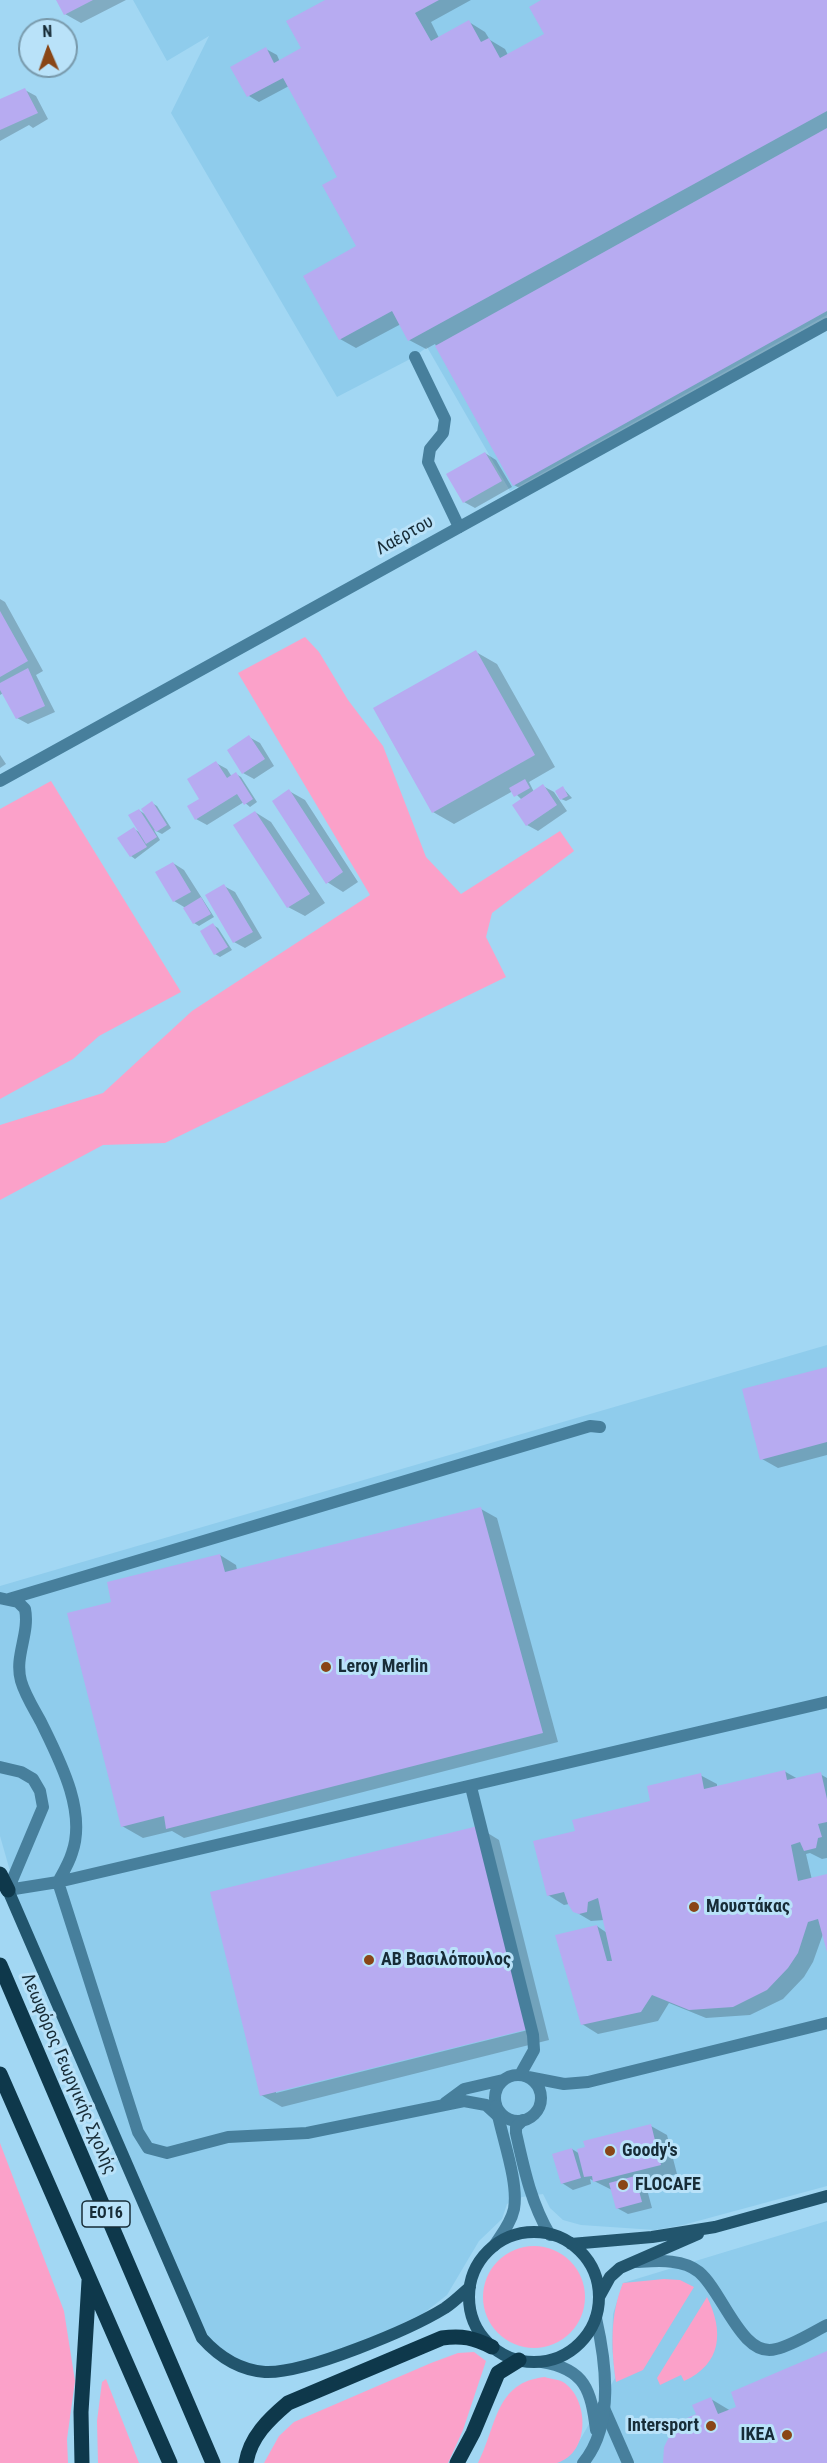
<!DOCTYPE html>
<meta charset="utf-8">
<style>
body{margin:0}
#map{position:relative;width:827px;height:2463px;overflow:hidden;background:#a2d7f3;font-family:"Roboto Condensed",sans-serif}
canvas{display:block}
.north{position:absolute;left:18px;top:18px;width:60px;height:60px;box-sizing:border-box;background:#b9e2f9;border:2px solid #7899ab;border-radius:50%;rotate:358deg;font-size:16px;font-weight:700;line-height:24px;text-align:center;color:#172c37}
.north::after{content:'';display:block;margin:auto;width:21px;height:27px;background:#894616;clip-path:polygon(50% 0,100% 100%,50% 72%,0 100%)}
</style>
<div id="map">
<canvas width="827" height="2463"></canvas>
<div class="north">N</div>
</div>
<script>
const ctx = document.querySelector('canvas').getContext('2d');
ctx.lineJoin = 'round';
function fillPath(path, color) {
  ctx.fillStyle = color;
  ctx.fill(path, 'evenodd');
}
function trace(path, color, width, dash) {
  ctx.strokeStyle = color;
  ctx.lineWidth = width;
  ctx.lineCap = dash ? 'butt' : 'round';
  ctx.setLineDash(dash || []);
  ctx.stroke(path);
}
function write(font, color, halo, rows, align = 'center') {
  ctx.font = font + ' "Roboto Condensed",sans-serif';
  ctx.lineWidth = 6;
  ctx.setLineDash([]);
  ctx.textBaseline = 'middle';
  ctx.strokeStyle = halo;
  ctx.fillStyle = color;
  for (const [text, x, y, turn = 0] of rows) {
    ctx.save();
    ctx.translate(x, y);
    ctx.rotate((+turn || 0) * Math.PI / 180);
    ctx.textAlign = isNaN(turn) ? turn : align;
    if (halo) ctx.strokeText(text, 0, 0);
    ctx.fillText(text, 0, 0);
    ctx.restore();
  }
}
fillPath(new Path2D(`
 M133 0H827V315L510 491 427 347 414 357 337 397 171 113 209 36 167 61Z
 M827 1345V2186L683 2225 655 2230 581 2225 563 2220 550 2208 543 2194 522 2197 507 2204 502 2219 479 2241 447 2295 424 2313 362 2343 306 2364 261 2369 229 2362 199 2331 20 1906 0 1836V1586Z
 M827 2221V2463H551L576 2447 615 2378 612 2346 613 2314 623 2283Z`), '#8fccec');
fillPath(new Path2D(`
 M305 637 319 652 348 700 383 746 426 857 461 894 560 831 574 851 492 913 486 937 506 977 165 1143 103 1145 0 1200V1125L103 1093 192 1011 370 895 238 673Z
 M51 781 181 992 99 1036 73 1059 0 1099V809Z
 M0 2143 64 2311 75 2381 67 2439 68 2463H0Z
 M483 2297a51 51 0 1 1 102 0a51 51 0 1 1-102 0Z
 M664 2279 680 2280 694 2287 643 2370 616 2382C611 2348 610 2315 623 2283Z
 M707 2297C724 2331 722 2364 684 2381L681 2375 660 2385 657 2378Z
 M474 2352 486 2361 463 2430 448 2463H264L279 2436 294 2422 431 2363 458 2353Z
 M545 2377C550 2379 558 2379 563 2382 589 2398 591 2453 557 2463 543 2463 495 2463 478 2463 497 2426 495 2382 545 2377Z
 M106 2379 139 2463H98L97 2421 102 2382Z`), '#fba1c9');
fillPath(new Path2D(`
 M58 0H126L81 23 65 14Z
 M328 0H471L431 22 439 38 469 22 485 32 490 40 505 49 508 55 546 34 544 0H827V329L530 494 514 485 435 344 426 349 409 340 401 324 356 348 340 339 358 247 339 177 289 86 259 102 249 96 266 49 277 55 280 62 303 49Z
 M25 90 36 96 48 119 33 128 29 125 0 141V103Z
 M485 453 496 460 512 487 475 508 464 502Z
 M0 599 5 602 43 671 36 675 55 712 28 724 17 718 3 693 0 695Z
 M476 652 497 664 555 767 529 782 534 792 543 786 554 792 567 811 538 831 527 825 522 800 513 791 454 824 433 812Z
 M249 737 260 743 274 766 254 779 243 773Z
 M0 755 6 764 0 768Z
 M216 763 227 769 232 777 236 774 241 777 257 802 250 807 244 802 207 825 196 819Z
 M563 788 572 798 566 801 561 799Z
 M289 791 305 800 358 882 343 892 327 882Z
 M152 803 157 806 171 828 162 834 154 830 160 840 135 859 131 856 134 829 141 833 139 810 146 815Z
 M255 812 271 822 325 903 305 916 288 907 235 825Z
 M173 863 184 870 214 917 199 926 194 923 184 907 174 901Z
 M224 886 235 892 262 938 245 948 234 942Z
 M213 925 218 928 232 950 220 957 215 954Z
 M827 1368V1455L778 1468 762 1459Z
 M481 1509 497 1518 558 1742 184 1838 172 1831 143 1838 122 1826 220 1555 236 1565 237 1570Z
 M784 1771 798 1779 820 1774 827 1778V1858L822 1859 810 1853 806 1854 812 1880 827 1876V1949L823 1934 813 1962 804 1977 783 1999 750 2015 706 2018 669 2003 658 2021 598 2034 582 2024 597 1926 607 1933 604 1920 591 1921 574 1911 569 1904 564 1905 548 1895 577 1832 652 1802 700 1775 717 1784V1788Z
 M478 1827 499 1840 549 2040 282 2107 261 2095ZM535 2025 536 2028 276 2093V2090Z
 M651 2126 667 2135 677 2174 645 2182 652 2208 628 2214 617 2208 612 2190 590 2179 591 2184 573 2190 562 2183 572 2149 580 2154Z
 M827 2353V2463H665L711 2399 731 2411Z`), '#0003');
fillPath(new Path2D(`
 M56 0H93L64 15Z
 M325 0H439L415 13 431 41 469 20 481 42 489 38 500 58 544 34 529 7 541 0H827V111L408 341 392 311 339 340 303 276 356 246 322 185 337 177 283 78 247 97 230 67 266 47 274 63 301 48 286 21Z
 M25 88 38 113 0 130V99Z
 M827 128V311L513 486 435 346Z
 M485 452 502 481 463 503 446 474Z
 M0 611 28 661 0 677Z
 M476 650 535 755 432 813 373 708Z
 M28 668 45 706 16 719 0 690V683Z
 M249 735 265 759 242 774 227 750Z
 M216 761 227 778 236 772 253 799 244 805 237 794 195 820 187 806 199 799 187 779Z
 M525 779 530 788 514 797 509 788Z
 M543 784 557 805 526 826 512 805Z
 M563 786 568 796 560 800 555 791Z
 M289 789 343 872 326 884 272 801Z
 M152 801 167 825 156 832 141 809Z
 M139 809 157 837 146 844 128 815Z
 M255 811 310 894 287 908 233 825Z
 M134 827 147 847 130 857 117 838Z
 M173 862 191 892 173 902 155 872Z
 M224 884 253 932 233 943 205 895Z
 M201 897 211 914 193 924 183 908Z
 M213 923 228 947 214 955 200 931Z
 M827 1367V1442L760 1460 742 1389Z
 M481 1507 543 1733 166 1829 164 1816 121 1827 67 1613 111 1602 107 1582 220 1554 225 1572Z
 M785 1770 787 1780 821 1772 827 1799V1822L818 1824 822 1837 818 1838 816 1848 804 1851 800 1842 791 1845 798 1881 827 1874V1952L818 1919 808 1922 798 1953 788 1968 767 1990 733 2007 689 2010 652 1995 641 2012 581 2025 555 1935 597 1925 607 1961H612L598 1898 588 1902 587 1912 579 1914 573 1912 568 1904 564 1892 547 1896 533 1841 575 1831 572 1820 650 1801 647 1786 701 1773 704 1789Z
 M478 1826 529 2029 260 2096 210 1892Z
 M651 2124 661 2165 593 2182 592 2176 584 2177 577 2149 585 2147 583 2141Z
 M572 2148 581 2178 561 2184 552 2154Z
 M635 2176 642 2202 616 2209 609 2183Z
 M827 2351V2463H663L664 2447 672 2431 683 2420 696 2414 692 2405 711 2397 718 2414 736 2407 731 2392Z`), '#b7abf1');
trace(new Path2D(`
 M415 357 445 419 443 433 430 449 428 462 459 527
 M0 1598 18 1602 25 1609C30 1634 14 1656 21 1681 25 1695 34 1709 41 1722 59 1759 87 1811 72 1853 69 1863 63 1873 58 1882L138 2132 148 2148 167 2153 228 2137 307 2133 464 2101 486 2105 498 2116
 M9 1599 590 1426 600 1427
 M0 1767 21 1772 33 1779 40 1791 43 1807 8 1890
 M471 1787 533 2035 534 2050 520 2075
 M8 1890 58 1882 827 1702
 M495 2098a23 23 0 1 1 46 0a23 23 0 1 1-46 0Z
 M528 2077 564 2084 588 2082 827 2023
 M445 2103 464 2089 503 2080
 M636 2262C656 2261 682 2258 699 2272 723 2292 742 2359 776 2349 793 2345 811 2333 827 2325
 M603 2406 628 2463`), '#477f9c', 12);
trace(new Path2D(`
 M0 781 827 324
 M523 2120 516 2127V2133C524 2169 531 2203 550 2235
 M494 2246C501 2235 511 2223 514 2209 519 2181 501 2135 496 2106
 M542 2362C585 2369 591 2390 596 2430
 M583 2463C615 2425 606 2362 596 2318`), '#477f9c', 12);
trace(new Path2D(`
 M8 1890 202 2338C219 2357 239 2370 265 2372 305 2374 411 2329 445 2308 454 2302 462 2294 470 2287
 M469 2297a65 65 0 1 1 130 0a65 65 0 1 1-130 0Z
 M571 2244 652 2237 715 2227 827 2196
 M599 2297 610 2277 620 2268 698 2234`), '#22556d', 12);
trace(new Path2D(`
 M0 1874 8 1890
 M0 1965 213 2463
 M0 2074 170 2463
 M82 2463 81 2412 89 2281
 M246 2463C250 2437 269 2419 288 2403L442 2338C462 2335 474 2338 492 2347
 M457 2463 473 2433 498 2373 519 2360`), '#0e384b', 15);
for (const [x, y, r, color] of [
 [326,1667,6,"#894616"],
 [694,1907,6,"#894616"],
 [369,1960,6,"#894616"],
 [610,2151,6,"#894616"],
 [623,2185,6,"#894616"],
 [711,2426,6,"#894616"],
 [787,2435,6,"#894616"]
]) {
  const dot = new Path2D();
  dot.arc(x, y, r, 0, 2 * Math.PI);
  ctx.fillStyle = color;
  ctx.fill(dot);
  trace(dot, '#b9e2f9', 2);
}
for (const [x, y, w] of [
 [106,2214,48]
]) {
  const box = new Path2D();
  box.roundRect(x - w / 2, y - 13, w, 26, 4.5);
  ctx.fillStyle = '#b9e2f9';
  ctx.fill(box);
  trace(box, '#172c37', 1.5);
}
write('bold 16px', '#172c37', null, [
 ["ΕΟ16",106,2214]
]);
write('18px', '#172c37', '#b9e2f9', [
 ["Λαέρτου",405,536,-29],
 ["Λεωφόρος Γεωργικής Σχολής",68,2074,67]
]);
write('bold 18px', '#172c37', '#b9e2f9', [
 ["Leroy Merlin",338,1667],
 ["Μουστάκας",706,1907],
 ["ΑΒ Βασιλόπουλος",381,1960],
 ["Goody's",622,2151],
 ["FLOCAFE",635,2185],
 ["Intersport",699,2426,"right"],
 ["ΙΚΕΑ",775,2435,"right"]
], 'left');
</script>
